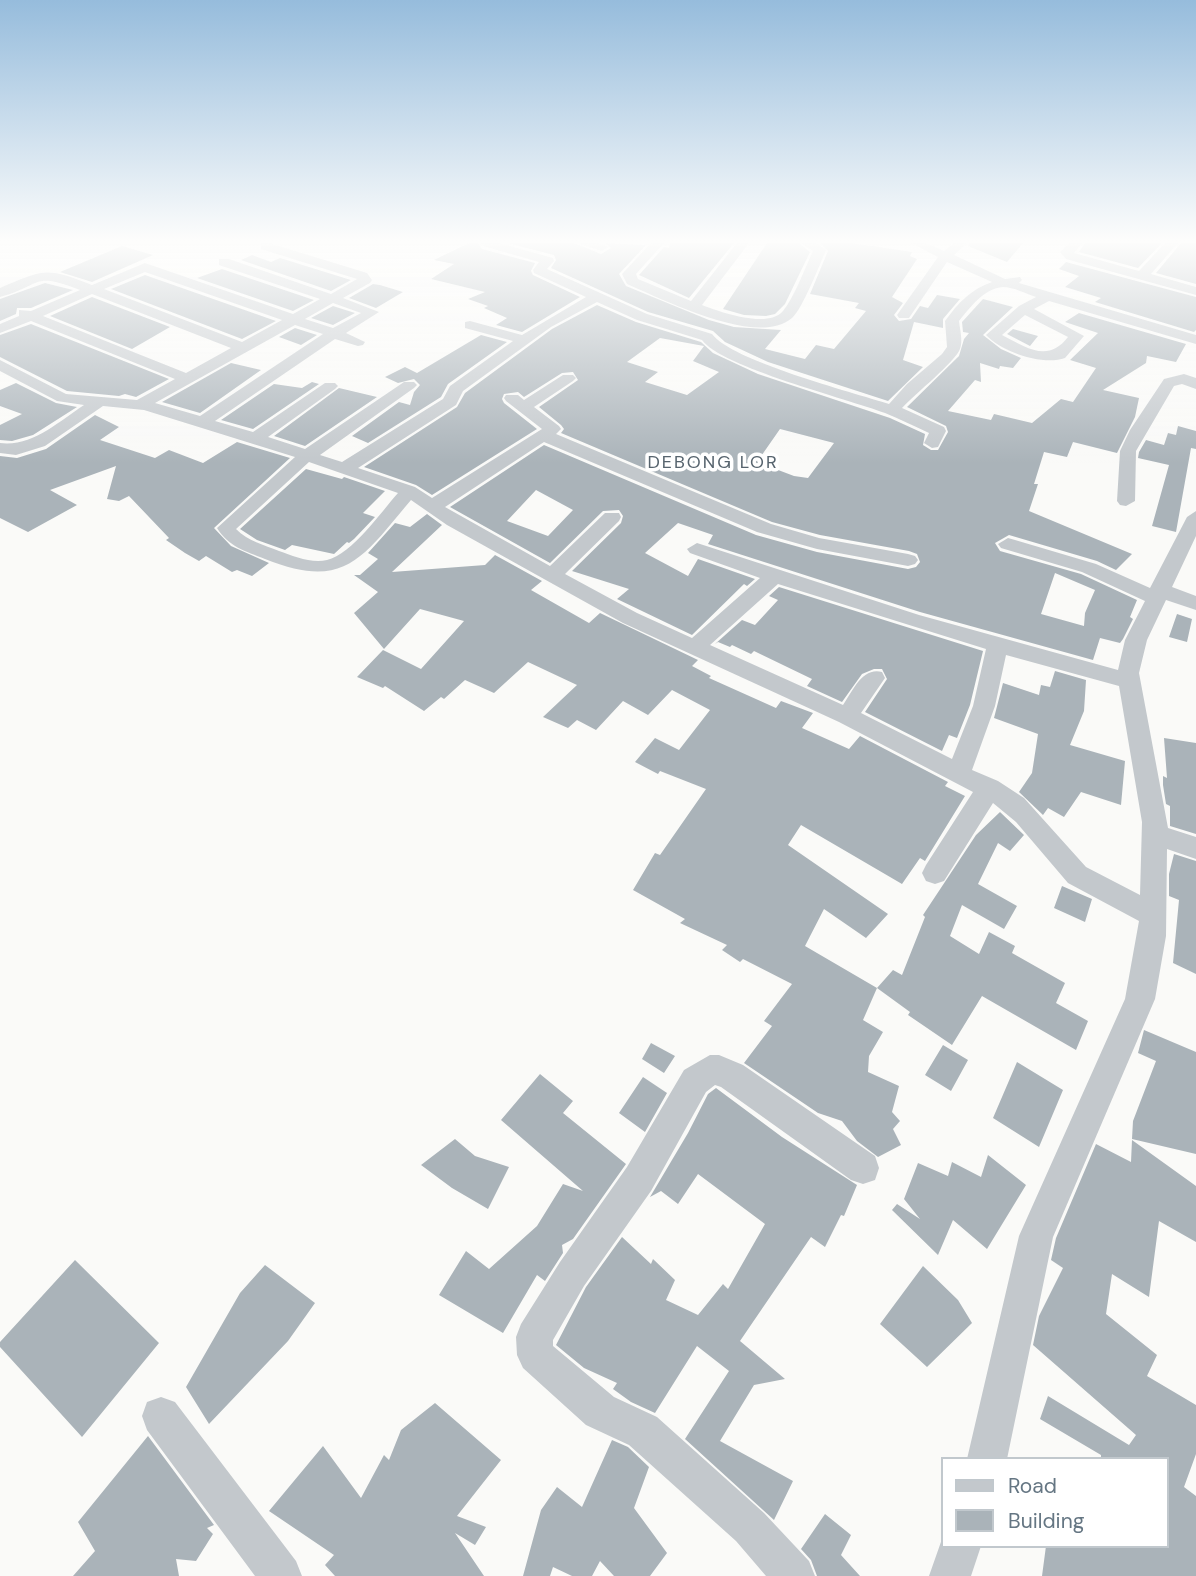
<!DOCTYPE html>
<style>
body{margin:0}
#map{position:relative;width:1196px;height:1576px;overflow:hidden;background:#fafaf8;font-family:"DM Sans",sans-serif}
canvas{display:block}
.legend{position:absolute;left:941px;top:1457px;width:228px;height:91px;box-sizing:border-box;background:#fff;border:2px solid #c1c8cd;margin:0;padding:9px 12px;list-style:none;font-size:21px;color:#657683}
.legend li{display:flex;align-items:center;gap:14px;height:35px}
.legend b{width:35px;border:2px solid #c1c8cd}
</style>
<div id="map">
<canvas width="1196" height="1576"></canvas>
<ul class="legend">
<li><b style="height:9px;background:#c3c8cc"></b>Road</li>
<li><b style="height:19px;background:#aab3b9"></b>Building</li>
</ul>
</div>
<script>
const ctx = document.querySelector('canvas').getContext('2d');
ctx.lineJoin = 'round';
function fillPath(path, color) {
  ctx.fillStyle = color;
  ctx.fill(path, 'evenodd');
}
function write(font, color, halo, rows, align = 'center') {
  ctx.font = font + ' "DM Sans",sans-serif';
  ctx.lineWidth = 7;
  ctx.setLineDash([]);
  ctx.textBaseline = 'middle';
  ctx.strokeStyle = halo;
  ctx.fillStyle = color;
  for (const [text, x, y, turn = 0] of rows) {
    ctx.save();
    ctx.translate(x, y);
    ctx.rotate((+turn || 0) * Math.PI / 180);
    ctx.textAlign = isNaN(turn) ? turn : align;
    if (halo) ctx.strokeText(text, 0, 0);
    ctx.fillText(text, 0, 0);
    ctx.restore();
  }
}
fillPath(new Path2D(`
 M469 243H478L482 249 535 263 531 271 533 275 580 297 522 332 496 325 507 318 484 308 488 306 468 299 485 292 431 279 454 264 434 260Z
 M508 243H574L601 254 611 248 605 243 646 245 619 274 626 286 709 320 734 327 781 330 765 349 805 359 816 345 834 349 866 311 855 308 859 303 810 294 828 251 820 243H852L912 252 910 256 917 259 892 297 903 303 894 315 899 321 911 319 920 306 928 308 937 295 960 299 943 319V328L914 322 903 360 923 367 888 401 768 362 725 342 713 331 648 312 551 268 556 260 554 255Z
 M670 243H734L689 298 639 275 664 247 669 248Z
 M767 243H799L810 252 785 304 775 314 766 316 744 315 723 309Z
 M969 243H1023L1007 262 968 246Z
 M1085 243H1162L1138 268 1079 252Z
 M1181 243H1196V284L1156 273Z
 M122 246 153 255 92 282 60 272Z
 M252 255 271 262 280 258 351 280 331 291 241 260Z
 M1066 262 1196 297V330L1194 332 1095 302 1101 298 1065 287 1079 276 1059 269Z
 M222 269 314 300 293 311 197 278Z
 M145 275 276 321 242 339 111 289Z
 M45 283 73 290 31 308H17L16 314 0 321V299Z
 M373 284 380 285 403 292 376 308 349 298Z
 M92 297 170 327 132 349 50 316Z
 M983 299 1013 307 983 335 1001 349 1021 358 1013 368 1000 366 999 369 980 363 981 382 975 380 948 411 991 420 994 414 1032 423 1061 399 1073 402 1096 368 1070 360 1098 333 1065 322 1079 313 1186 344 1176 362 1147 356 1146 363 1103 390 1139 398 1135 417 1117 453 1073 442 1067 457 1044 452 1034 484H1038L1029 511 1132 554 1116 570 1097 561 1009 535 995 543 1000 551 1081 574 1137 600 1130 617 1133 619 1123 639 1120 643 1100 638 1093 660 920 612 708 544 713 535 678 523 645 553 688 576 698 559 755 579 747 586 744 584 692 635 617 599 629 589 572 571 621 523 623 516 619 510 603 511 550 563 450 507 544 445 756 535 817 552 908 569 916 567 920 562 917 554 909 551 820 535 772 522 561 433 564 429 561 425 539 407 578 380 573 372 562 373 524 397 518 392 504 394 502 399 504 403 537 429 432 495 416 485 364 467 457 407 465 393 552 329 597 305 636 322 701 342 713 353 758 374 890 418 925 434 923 445 931 450H938L948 432 946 426 907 407 959 356 964 339 969 333 963 332 962 322ZM660 338 704 346 693 361 719 372 687 395 645 382 658 372 627 362ZM780 429 834 443 808 478 794 476 757 462ZM536 490 573 510 548 536 507 521ZM1055 573 1095 590 1085 613 1084 626 1041 614Z
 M333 306 355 313 333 325 311 318Z
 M31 324 169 379 136 397 125 394 119 396 67 391 0 357V335Z
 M295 328 317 335 301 345 279 337Z
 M1013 329 1038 336 1030 346 1007 334Z
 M481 335 507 342 448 384 441 397 368 443 352 436 399 402 410 405 414 392 420 385 414 379 398 383 385 377 405 367 417 373Z
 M231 363 261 370 200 413 162 402Z
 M312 382 319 384 253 429 221 420 274 384 302 388Z
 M16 383 56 403 77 407 33 435 12 441 0 440V425L22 414 0 406V390Z
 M339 388 377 397 305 446 274 436Z
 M95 415 119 427 100 440 155 458 169 450 203 463 237 442 290 458 214 528 231 546 269 563 252 576 237 570 232 572 206 556 199 561 185 553 166 540 169 538 129 496 119 501 107 499 116 466 50 490 77 505 28 532 0 518V456L17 458 46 449Z
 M1178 426 1196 431V449L1191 448 1176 532 1152 526 1169 465 1138 458 1139 452 1146 440 1164 445 1168 433 1176 435Z
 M306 469 342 479 344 477 385 491 363 513 375 517 354 539 349 543 347 542 334 554 292 545 285 550 257 540 240 529Z
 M427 514 442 525 392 572 485 565 495 555 542 581 531 590 589 623 600 613 698 660 692 666 711 676 709 678 776 708 781 701 813 713 802 728 849 749 860 736 948 782 945 786 965 796 925 861 920 858 902 884 801 825 788 845 888 914 866 938 824 909 805 946 877 988 863 1020 883 1032 869 1056 868 1072 899 1086 892 1112 900 1121 893 1129 901 1145 878 1157 857 1141 842 1121 818 1113 744 1063 772 1026 764 1021 792 984 743 959 740 962 722 950 727 945 680 923 685 919 633 890 655 853 660 855 706 789 660 771 658 774 635 762 655 738 679 750 710 710 672 690 648 715 623 701 596 730 577 720 568 728 543 717 577 685 528 662 494 693 465 680 444 699 441 697 424 711 385 686 383 688 357 677 383 650 421 669 464 621 420 609 384 649 354 613 378 592 354 575H360L378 559 368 553 395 523 410 527Z
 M779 587 983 651 970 705 957 738 949 735 942 751 865 712 887 679 882 669H874L862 674 842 702 807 686 812 679 754 651 751 654 732 645 730 647 718 642 715 644 742 620 755 625 778 600 769 596Z
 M1177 614 1192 619 1187 642 1169 637Z
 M1055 671 1086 680 1084 711 1070 745 1125 761 1121 805 1081 792 1064 817 1048 808 1043 815 1019 792 1032 773 1038 734 994 718 1003 683 1039 695 1041 685 1050 687Z
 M1164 738 1196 743V834L1170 826V806L1166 804 1163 785V776L1167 778Z
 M1000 812 1024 835 1010 851 998 843 978 884 1017 906 1004 929 962 905 950 936 979 954 989 932 1015 946 1012 953 1065 983 1056 1003 1088 1021 1076 1050 982 996 952 1045 908 1015 910 1012 877 988 893 970 902 975 925 917 923 915 976 835Z
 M1174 854 1196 861V974L1173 963 1179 900 1169 896V874Z
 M1062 886 1092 899 1085 922 1054 908Z
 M1144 1030 1196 1052V1154L1132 1139 1133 1121 1156 1061 1138 1053Z
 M651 1043 675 1056 664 1073 642 1059Z
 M943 1045 968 1060 951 1091 925 1075Z
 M1017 1062 1063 1090 1039 1147 993 1118Z
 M540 1074 573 1101 563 1113 626 1164 573 1239 562 1245 563 1253 545 1281 537 1275 503 1333 439 1295 466 1251 489 1269 537 1226 563 1184 583 1191 501 1120Z
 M643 1077 667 1093 645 1132 619 1113Z
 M716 1088 782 1137 857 1185 844 1216 841 1215 825 1247 811 1237 740 1341 785 1379 754 1385 720 1441 793 1481 774 1520 685 1439 729 1371 697 1346 655 1413 631 1402 613 1389 617 1383 584 1368 556 1345 586 1287 622 1237 651 1264 653 1259 675 1280 666 1300 698 1315 723 1284 728 1289 765 1224 698 1174 678 1204 661 1191 650 1197 688 1133 708 1094Z
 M455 1139 475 1156 509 1167 488 1209 452 1188 421 1165Z
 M1132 1140 1196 1186V1242L1159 1221 1149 1297 1112 1274 1106 1314 1157 1355 1147 1376 1196 1405V1454L1184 1487 1196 1496V1576H1042L1046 1546H1166V1459H1101V1455L1040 1419 1048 1396 1129 1445 1136 1435 1033 1345 1039 1316 1063 1268 1051 1260 1056 1238 1096 1144 1131 1162Z
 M988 1155 1026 1185 987 1249 953 1220 938 1255 892 1210 897 1204 920 1219 904 1199 918 1163 948 1176 952 1162 981 1177Z
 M75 1260 159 1343 82 1437 0 1347V1342Z
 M265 1265 315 1303 288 1341 209 1424 186 1387 240 1293Z
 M923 1266 958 1300 972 1323 927 1367 880 1324Z
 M435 1403 501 1460 457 1516 486 1527 475 1545 455 1533 484 1576H335L325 1565 334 1555 269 1511 323 1446 361 1498 384 1455 389 1460 401 1430Z
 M148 1436 214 1525 207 1528 213 1534 196 1561 176 1559 179 1576H73L95 1551 78 1522Z
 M612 1440 628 1447 649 1467 634 1508 667 1553 650 1576H614L600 1561 592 1576H572L553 1567 550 1576H523L541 1510 557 1487 582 1507Z
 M825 1514 851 1535 841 1555 860 1576H817L811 1560 801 1549Z`), '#aab3b9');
fillPath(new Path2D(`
 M261 243H269L367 273 372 280 370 283 343 298 379 312 346 333 365 342 363 345 358 346 335 339 215 421 253 432 325 383H335L338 386 335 389 268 437 305 449 404 382H414L417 385 414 388 320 455 342 462 443 399 450 386 513 341 465 328V322L470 321 522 335 586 297 534 273 533 270 539 262 483 246 481 243H499L553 258 554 261 547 269 647 314 712 334C732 361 852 392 889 404L907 384 942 354 947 347 945 321C958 303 971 289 992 282L947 262 909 318H899L897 315 938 257 911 243H926L944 251 954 243H967L954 255 1005 279 1020 277 1022 280 1019 283 1196 335V344L1049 301 1034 309 1084 336 1065 358C1043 366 1002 352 986 335L1019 306 1036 297C1027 294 1013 287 1003 287 984 288 970 308 959 321 960 330 963 341 960 349 955 362 915 394 902 408L944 427 946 431 938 447 932 448 924 443 929 433C914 426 900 419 885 413 848 399 721 367 702 340L637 320 597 302 551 327 463 391 456 405 358 468 415 487 432 498 542 429 506 401 504 398 506 395H518L524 400 563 375H573L576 378 573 381 534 407 559 426 561 429 556 434 771 524 819 538 908 554 915 556 918 560 915 564 908 566 817 549 757 532 544 442 445 507 550 566 605 513H619L621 517 619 521 565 574 637 613 692 638 760 578 690 553 687 549 697 543 919 615 1118 670 1125 640 1145 601 1082 572 1001 548 998 544 1008 538 1015 540 1096 564 1150 588 1187 517 1196 511V536L1172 587 1196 596V610L1166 600 1147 640 1139 673 1168 828 1196 837V859L1167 849 1166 936 1155 999 1053 1237 1007 1459H967L1019 1236 1125 999 1139 921 1068 883 1016 822 993 803 944 881 935 884 926 881 922 873 926 865 973 792 839 722 623 623 447 525 411 500C362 558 345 591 265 559 245 551 229 547 217 528L295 457 144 410 103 406 45 446 16 455 0 453V443C32 447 58 422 84 405L57 401 0 371V360L66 394 137 400 175 379 31 321 0 333V324L19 316V310L31 311 80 290C32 271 43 285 0 297V288C45 269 46 267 92 285L145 263 293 314 320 299 219 265V259H229L331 294 357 279 261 249ZM145 272 282 320 242 342 104 289ZM92 294 231 348 186 373 43 316ZM333 303 361 313 333 328 305 319ZM1025 315 1068 337C1048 363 1027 348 1002 335ZM295 325 323 334 200 416 155 403ZM309 462 398 493C381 512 352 554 327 560 312 564 293 556 279 551 264 545 248 541 236 529ZM778 584 986 649 973 706 952 759 861 713 885 678 882 672C862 667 853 691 843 705L710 645ZM1006 655 1119 686 1142 822 1140 895 1086 867 1024 798 998 781 972 770 995 706Z
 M577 243H599L608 247 602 251Z
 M651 243H664L636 274 638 279 691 301 737 243H749L702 305C720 312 768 329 783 311 794 298 805 268 813 251L801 243H816L826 250C820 264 802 310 792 318 758 348 662 299 627 284L622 274Z
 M1069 243H1082L1074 253 1139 271 1165 243H1178L1151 274 1196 287V295L1066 259 1060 252Z
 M1184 374 1196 378V389L1182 384 1174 386 1136 451 1135 501 1126 506 1120 505 1117 501 1120 451 1130 430 1164 379Z
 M710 1055H719L743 1065 875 1156 879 1168 875 1180 863 1184 851 1180 721 1087 715 1085 706 1092 651 1191 584 1286 553 1340V1346L614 1397 657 1417 764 1513 809 1561 815 1576H766L736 1541 629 1445 586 1425 523 1368 517 1355 516 1337 521 1324 560 1262 627 1167 684 1070Z
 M161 1397 175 1402 296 1561 302 1576H255L147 1430 142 1416 147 1402Z
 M942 1539V1546H981L971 1576H929Z`), '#c3c8cc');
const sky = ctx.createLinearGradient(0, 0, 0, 463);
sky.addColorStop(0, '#96bcdc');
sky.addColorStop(0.52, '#fdfdfc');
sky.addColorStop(1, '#fdfdfc00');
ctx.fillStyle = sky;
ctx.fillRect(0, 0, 1196, 463);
ctx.letterSpacing = '2px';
write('18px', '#57646e', '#fff', [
 ["DEBONG LOR",713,463]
]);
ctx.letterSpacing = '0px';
</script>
